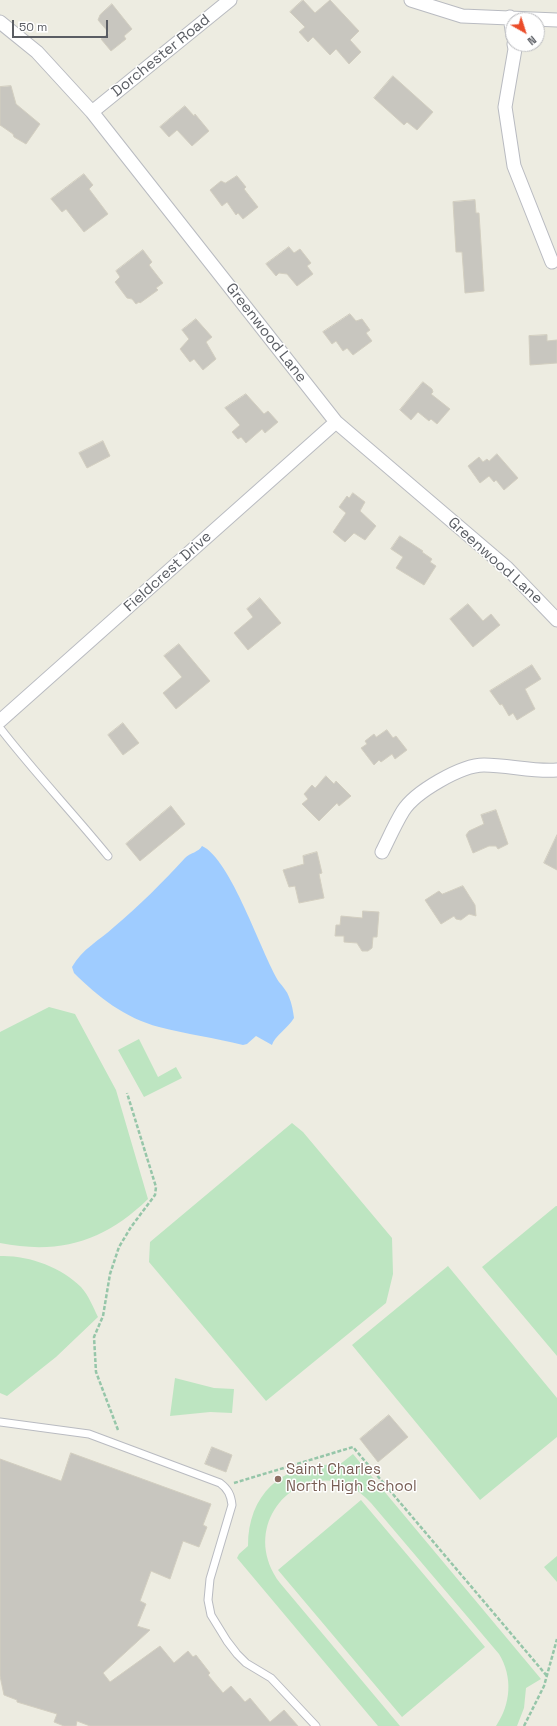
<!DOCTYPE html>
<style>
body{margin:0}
#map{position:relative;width:557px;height:1726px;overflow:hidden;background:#edece1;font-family:"Space Grotesk",sans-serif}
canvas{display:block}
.north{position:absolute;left:505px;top:12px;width:40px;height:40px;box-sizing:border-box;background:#fff;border:1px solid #bdbec1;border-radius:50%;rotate:141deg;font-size:11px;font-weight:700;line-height:16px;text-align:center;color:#5a5d63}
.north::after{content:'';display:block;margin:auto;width:14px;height:18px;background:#eb4c29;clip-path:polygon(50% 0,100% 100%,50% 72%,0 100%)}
.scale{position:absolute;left:12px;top:20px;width:96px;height:18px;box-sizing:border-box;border:2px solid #5a5d63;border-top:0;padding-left:5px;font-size:12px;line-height:14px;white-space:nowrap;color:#5a5d63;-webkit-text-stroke:3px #fff;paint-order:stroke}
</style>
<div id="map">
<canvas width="557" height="1726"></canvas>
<div class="north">N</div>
<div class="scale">50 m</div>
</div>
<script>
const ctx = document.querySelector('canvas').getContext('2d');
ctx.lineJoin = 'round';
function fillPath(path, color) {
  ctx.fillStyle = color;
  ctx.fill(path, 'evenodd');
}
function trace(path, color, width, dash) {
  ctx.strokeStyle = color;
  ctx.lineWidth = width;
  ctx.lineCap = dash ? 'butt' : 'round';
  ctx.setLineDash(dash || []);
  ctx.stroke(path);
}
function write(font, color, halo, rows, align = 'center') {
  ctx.font = font + ' "Space Grotesk",sans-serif';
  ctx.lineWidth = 3;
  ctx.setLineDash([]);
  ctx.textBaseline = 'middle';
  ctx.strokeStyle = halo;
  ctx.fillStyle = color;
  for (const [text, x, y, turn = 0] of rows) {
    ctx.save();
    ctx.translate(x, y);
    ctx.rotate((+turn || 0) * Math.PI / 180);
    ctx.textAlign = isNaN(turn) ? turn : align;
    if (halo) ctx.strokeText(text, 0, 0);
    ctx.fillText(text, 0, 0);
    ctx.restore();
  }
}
fillPath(new Path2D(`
 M49 1007 75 1014 116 1090 148 1199C105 1241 60 1255 0 1243V1032Z
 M139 1039 158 1077 176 1067 182 1078 144 1097 118 1050Z
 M292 1123 303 1132 392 1238 393 1274 386 1303 266 1401 149 1262 150 1242Z
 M556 1206H557V1356L482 1267Z
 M0 1256C28 1255 61 1267 81 1287 89 1296 93 1307 98 1317L56 1357 7 1396 0 1393Z
 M448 1266 557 1398V1437L480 1500 352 1345Z
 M175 1378 214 1388 234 1389 232 1413 210 1412 170 1416Z
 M353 1454 541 1679 526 1688 524 1708 517 1726H496C511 1704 513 1677 499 1654L371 1503C316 1442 231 1517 280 1583L400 1726H378L237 1558 239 1554 248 1546C248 1491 286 1461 339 1465Z
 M361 1500 485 1647 402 1717 278 1570Z
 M557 1556V1582L544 1567Z`), '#bde5c1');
fillPath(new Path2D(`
 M202 846C231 859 261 953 279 982 283 987 287 991 289 997 292 1004 293 1011 294 1018 288 1028 274 1037 272 1045L256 1036 247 1044 243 1045C215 1038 186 1034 159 1027 125 1018 98 997 74 973L72 967C82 949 100 940 114 927 139 906 163 882 185 858 190 853 199 852 202 846Z`), '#9fccff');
const building = new Path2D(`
 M303 0 315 13 330 0 359 31 350 40 361 52 349 64 336 49 330 55 313 37 308 42 299 32 305 27 290 12Z
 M112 4 132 29 124 36 126 39 111 51 101 39 109 33 98 20 100 15Z
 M393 76 433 112 417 130 407 122 404 125 374 98Z
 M11 86 16 104 40 124 26 144 14 137 13 134 0 125V87Z
 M185 106 194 116 195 114 209 131 192 146 177 130 169 137 160 127Z
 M84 174 93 185 89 189 108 214 84 232 66 209 62 212 51 199Z
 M237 176 246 187 244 189 258 207 243 219 238 213 236 215 227 202 222 206 210 190 221 181 225 183Z
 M475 200 476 213H479L484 291 465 293 462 252H456L453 202Z
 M289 247 294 253 300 249 311 263 307 266 313 274 297 286 287 274 279 273 276 276 266 264Z
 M143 250 152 262 149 265 163 283 156 288 158 290 140 303 139 302 136 304 132 299 127 298 115 282 120 277 116 271Z
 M350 314 356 321 362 319 370 330 366 333 372 341 353 355 347 348 343 351 336 341 332 344 323 332Z
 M196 319 212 337 206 342 216 359 203 370 194 359 190 362 180 349 189 339 182 330Z
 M547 335V341L557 340V363L530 365 529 336Z
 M423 382 432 389 433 392 431 394 450 409 437 424 431 419 429 421 418 412 411 420 400 410Z
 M246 394 264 414 268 411 278 422 265 433 262 429 246 443 241 437 238 439 232 432 240 425 225 408Z
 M103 441 110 456 87 468 79 453Z
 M497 454 518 478 504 490 496 480 494 482 489 476 480 483 468 466 479 457 483 462 487 459 489 461Z
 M353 493 365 502 360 511 376 526 365 540 354 533 345 542 333 532 346 513 339 507 347 496 349 498Z
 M400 536 423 551 422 552 432 559 430 562 436 566 424 585 396 568 403 557 391 549Z
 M260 598 281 623 248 650 234 633 253 617 247 609Z
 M468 604 483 621 491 614 500 625 473 647 450 619Z
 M179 644 210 681 176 709 163 693 182 677 164 656Z
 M532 665 541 679 525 689 535 709 517 720 513 713 509 716 502 704 500 705 490 691Z
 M123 723 139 743 123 755 108 735Z
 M387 730 393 738 396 736 407 750 395 759 392 754 381 762 379 760 374 765 361 748 367 744 365 741 374 734 376 737Z
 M326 776 334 784 336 781 351 796 339 806 337 803 319 821 302 804 308 799 304 794 312 785 315 788Z
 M171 806 185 824 140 861 126 844Z
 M496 810 508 844 498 849 496 846H489L473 853 466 835 469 831 484 824 481 815Z
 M557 835V870L544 863Z
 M317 852 322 873 319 874 324 898 299 903 295 886 289 887 283 870 304 864 303 856Z
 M463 886 475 905 476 916 469 914 461 920 456 919 454 916 441 924 425 900 439 891 442 894Z
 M363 911 379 912 377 937H373L372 948 368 951H362L357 943 344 942V936H335L336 925H340L341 916 362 918Z
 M389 1415 408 1437 378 1462 360 1439Z
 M212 1447 232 1455 226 1472 205 1464Z
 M71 1453 211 1504 203 1525 207 1527 199 1547 183 1541 170 1579 151 1571 140 1601 146 1604 137 1626 150 1630 103 1673 110 1682 160 1646 174 1663 188 1651 193 1657 196 1655 210 1673 208 1675 223 1693 231 1686 245 1702 250 1698 270 1722 284 1710 298 1726H90L77 1721 76 1726H64L54 1722 57 1714 17 1702V1700L4 1695 0 1676V1459L61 1481Z`);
fillPath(building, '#c8c6bf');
trace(building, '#d2cec0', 1);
const lane = new Path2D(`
 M0 728C34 772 73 813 108 856
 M0 1422 89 1434 220 1483C228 1489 231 1495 232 1505L210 1579 208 1600 211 1615 227 1641 237 1654 246 1663 271 1678 316 1726`);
const street = new Path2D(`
 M411 0 462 16 557 20
 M510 17 513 36
 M0 22 37 52 92 112 336 422 507 568 557 620
 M514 44 515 49 505 107 514 166 552 262
 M92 112 230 0
 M0 721 336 422
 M382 852C389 838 395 824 403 811 415 792 461 765 484 765 508 765 534 772 557 770`);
trace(lane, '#b9bbc1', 9);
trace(street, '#b9bbc1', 15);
trace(new Path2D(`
 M118 1430 96 1372 94 1337 103 1316 110 1274 119 1247 131 1227 155 1195 156 1187 127 1093
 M234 1483 353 1447 547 1676
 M524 1726 544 1686 557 1639`), '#96c6a9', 2.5, [4, 2]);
trace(lane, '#fff', 7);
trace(street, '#fff', 13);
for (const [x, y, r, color] of [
 [278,1479,4,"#8d6e63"]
]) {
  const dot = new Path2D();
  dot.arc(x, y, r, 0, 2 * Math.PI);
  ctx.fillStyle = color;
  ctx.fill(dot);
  trace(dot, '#fff', 1.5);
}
write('15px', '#5a5d63', '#fff', [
 ["Dorchester Road",161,56,-39],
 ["Greenwood Lane",266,333,52],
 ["Greenwood Lane",495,561,42],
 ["Fieldcrest Drive",168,572,-42]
]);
write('15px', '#785e54', '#fff', [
 ["Saint Charles",286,1470],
 ["North High School",286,1487]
], 'left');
</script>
